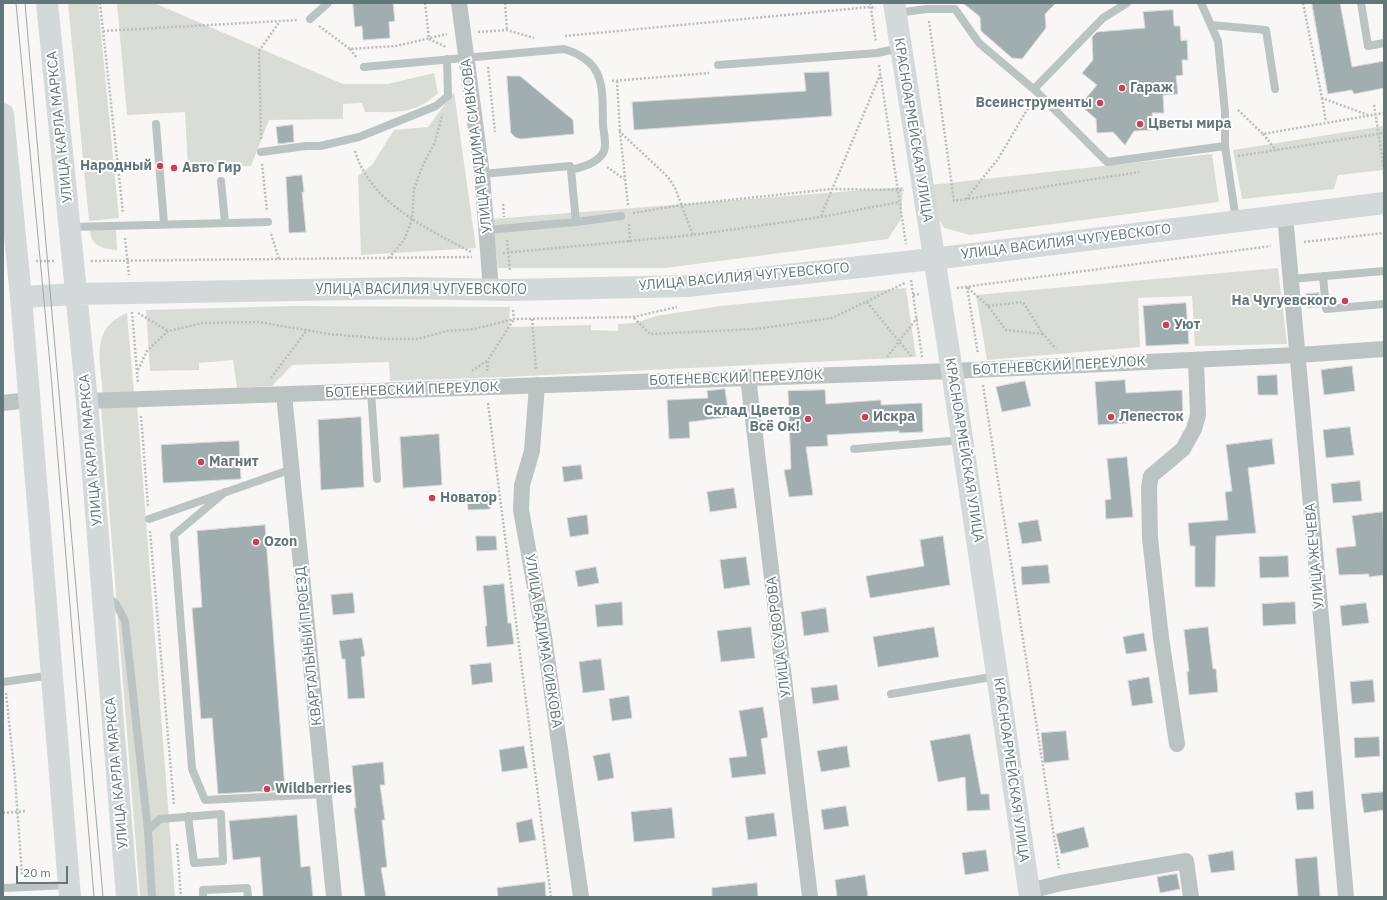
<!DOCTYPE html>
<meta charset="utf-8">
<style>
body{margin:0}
#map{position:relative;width:1387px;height:900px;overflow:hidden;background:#f8f7f6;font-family:"IBM Plex Sans",sans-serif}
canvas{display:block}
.frame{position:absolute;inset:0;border:4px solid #627778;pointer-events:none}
.scale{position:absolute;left:16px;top:866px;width:52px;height:18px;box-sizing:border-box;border:2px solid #627778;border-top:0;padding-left:5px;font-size:12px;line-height:14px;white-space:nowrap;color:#627778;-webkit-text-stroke:3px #fff;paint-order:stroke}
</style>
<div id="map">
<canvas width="1387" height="900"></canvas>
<div class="frame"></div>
<div class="scale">20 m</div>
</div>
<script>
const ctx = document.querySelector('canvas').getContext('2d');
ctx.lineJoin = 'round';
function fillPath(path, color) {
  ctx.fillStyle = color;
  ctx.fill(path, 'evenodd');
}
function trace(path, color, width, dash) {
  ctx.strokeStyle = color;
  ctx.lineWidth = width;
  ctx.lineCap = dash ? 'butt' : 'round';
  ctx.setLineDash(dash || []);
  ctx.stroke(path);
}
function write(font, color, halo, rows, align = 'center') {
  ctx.font = font + ' "IBM Plex Sans",sans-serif';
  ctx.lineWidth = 4;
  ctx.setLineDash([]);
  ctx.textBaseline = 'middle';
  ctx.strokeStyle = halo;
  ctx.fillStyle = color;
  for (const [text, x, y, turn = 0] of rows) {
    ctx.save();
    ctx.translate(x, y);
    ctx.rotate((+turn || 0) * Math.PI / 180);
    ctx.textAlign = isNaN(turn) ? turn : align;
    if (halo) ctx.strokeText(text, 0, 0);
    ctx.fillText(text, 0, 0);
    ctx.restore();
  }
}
fillPath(new Path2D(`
 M68 3H98L119 218 89 221Z
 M117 3H154L343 84H388L434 73 438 93C414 115 396 112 365 112L362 103 343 104V119L269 120 251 166 188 167 185 112 127 115Z
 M454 92 476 248 361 255 358 176 372 165 394 130 428 127Z
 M1384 126V170L1338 175 1334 189 1242 199 1233 150Z
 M1212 154 1219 202 970 235 944 228 933 210 930 185Z
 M903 187 901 219 888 239 665 268H498L492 219Z
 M116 229 117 250C104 249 90 246 90 230Z
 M1278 268 1287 344 1195 346 1192 296 1138 298 1140 347 987 360 976 295Z
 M906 288 916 357 506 377 390 381 389 362 292 365 272 386 237 388 233 360 199 363V370L150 371 146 310 291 306 510 307 509 327 591 325V330L618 331V324L635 323 656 316 720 306Z
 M127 313 134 393 103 395C101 361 89 329 127 313Z
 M137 404 175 897H140L101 406Z`), '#daddd6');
const building = new Path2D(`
 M353 3H393L395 21 389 22 390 38 363 40 362 26 355 27Z
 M963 3H1056L1045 14 1046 28 1022 59 1012 58 981 31 980 17Z
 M1312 3H1340L1352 67 1384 61V88L1354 94 1352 90 1328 94Z
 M1173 10 1174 26H1180L1181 41 1187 40 1188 60H1182L1183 75 1176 76 1178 94 1163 95 1164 113H1152L1153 130 1134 131 1125 145 1113 132 1097 133 1096 119 1080 105 1097 85 1082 73 1093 60 1092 37 1097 32 1145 28 1143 12Z
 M829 72 832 116 634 130 632 102 806 91 804 73Z
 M507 76H520L573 120 574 134 520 139 515 137 511 133Z
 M293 125 294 142 278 144 276 127Z
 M302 175 304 192H302L306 232 289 233 286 177Z
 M1319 293 1320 307 1308 308 1306 294Z
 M1186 303 1189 344 1146 346 1143 306Z
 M1352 366 1355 391 1324 395 1321 370Z
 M1277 375 1278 395H1258L1257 376Z
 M1125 380 1126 393 1182 390 1183 417 1128 419V423L1098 425 1095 382Z
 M1025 381 1031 406 1002 412 996 387Z
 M725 389 729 417 689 422 690 438 669 439 667 400 708 398 707 391Z
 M825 390 826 404 881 400V405L922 403 923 432 899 433V431L827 435 828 446 806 447 813 495 789 497 784 470 791 469 788 391Z
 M361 417 364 487 321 490 318 420Z
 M1350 427 1354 455 1326 458 1323 430Z
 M439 434 442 485 403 488 400 437Z
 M1272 439 1275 464 1248 468 1256 533 1216 536 1215 587H1195V546H1190L1188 523 1228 520 1225 492 1232 491 1226 445Z
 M239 441 241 479 163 483 161 445Z
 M1127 457 1133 517 1106 519 1105 500 1111 499 1107 459Z
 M581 465 583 479 564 482 562 467Z
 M1360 481 1362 501 1333 503 1331 484Z
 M734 488 737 508 710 512 707 492Z
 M490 492V509L468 510 467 493Z
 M1383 512 1384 575 1369 577V574L1339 575 1336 548 1356 546 1352 516Z
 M587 515 589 534 570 537 567 518Z
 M1038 520 1042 541 1022 544 1018 523Z
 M265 525 285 790 218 794 212 718 201 719 192 608 202 607 197 531Z
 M476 536H496L497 550 477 551Z
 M943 536 950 585 870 598 866 576 924 566 920 540Z
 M1288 556 1289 577 1260 578 1259 557Z
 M746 557 750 585 724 589 720 560Z
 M1048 565 1050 583 1022 585 1021 567Z
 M596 567 599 583 578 587 575 571Z
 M504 584 508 623H511L514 644 487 647 485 626H487L483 586Z
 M353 593 355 613 333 615 331 595Z
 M622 602 623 625 597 627 595 605Z
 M1295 602 1296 624 1263 626 1262 604Z
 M1366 603 1369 623 1342 626 1340 606Z
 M826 608 829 632 804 636 801 612Z
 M751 627 755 658 721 662 717 631Z
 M934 627 939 657 878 667 873 637Z
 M1208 627 1213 669H1216L1218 692 1189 695 1187 672 1189 671 1184 630Z
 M1144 633 1147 651 1126 654 1123 637Z
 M362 638 365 656 361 657 365 698 348 699 345 659H342L339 641Z
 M601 659 605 690 583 693 579 662Z
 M491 663 493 682 472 685 470 665Z
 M1149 677 1153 703 1132 706 1128 681Z
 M1373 680 1375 702 1352 704 1350 682Z
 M837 685 839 700 813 704 811 688Z
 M629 696 632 718 612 721 609 699Z
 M763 707 768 737 761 739 766 774 732 778 729 758 747 756 739 711Z
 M1066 731 1069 760 1044 763 1041 733Z
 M970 734 981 794H989L990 810 967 811 965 777 938 782 930 741Z
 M1379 737 1380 756 1355 758 1354 738Z
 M524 746 528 768 502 772 499 750Z
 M847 746 850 767 821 772 817 751Z
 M610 753 614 778 598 781 593 756Z
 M383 762 385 785H380L385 820H382L387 867 381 868 386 897H365L354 808H356L352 766Z
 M1313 791 1314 809 1297 810 1295 793Z
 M1384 792V810L1364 813 1361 794Z
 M846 806 849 826 824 830 821 810Z
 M672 808 675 838 634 842 631 812Z
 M774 813 777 836 748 840 745 817Z
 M297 815 301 867 310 866 313 897H263L260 857 233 860 229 821Z
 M532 819 536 840 519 843 516 823Z
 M1084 827 1089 847 1061 854 1056 834Z
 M986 850 989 871 965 875 962 853Z
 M1233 851 1235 870 1211 873 1208 855Z
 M1317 857 1320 897H1298L1295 859Z
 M1177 874 1180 889 1160 893 1157 877Z
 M865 875 868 897H837L835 880Z
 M545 882 546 897H498L497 888Z
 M757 883 758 897H712V888Z`);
fillPath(building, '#a1aeaf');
trace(building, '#dad9d8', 1);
trace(new Path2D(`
 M100 3 123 213
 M425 3 429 38
 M505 3 507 30
 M870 3 876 42
 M1303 3 1322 98 1368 115
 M929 21 954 201 1139 172
 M319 26 350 49 396 46 447 34
 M103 31 298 20
 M478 32 507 30 534 38
 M565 36 870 7 876 8
 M429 39 446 47
 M350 49 357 58
 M879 65 906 244
 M488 67 495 132
 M612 81 709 73
 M617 81 620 132
 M1322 98 1326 122
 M1374 105 1384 168
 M1238 110 1263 134 1384 113
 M1263 134 1276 150
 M261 139 259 51 280 21
 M355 151C370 203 428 229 471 252
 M1238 156 1384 133
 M262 164 267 211
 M607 167 624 179
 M966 199 998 159 1031 103
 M503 204 504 217
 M628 205 620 132 668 177 675 188 693 235
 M633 213 682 205 832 189 904 190
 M821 216 880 75
 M629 224 630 242
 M271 234 279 259
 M125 238 129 275
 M507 240 510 271
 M1304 242 1384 233
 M503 253 693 235 821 217 899 202
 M389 258 404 240 412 220 414 189 422 167 435 142 442 116
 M36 261H54
 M91 261 472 257
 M911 280 922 357
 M967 287 978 354
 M957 288 1271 246
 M968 288 988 306 1006 330 1043 334
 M913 295 921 294
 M867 302 911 356
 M988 306 1023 302 1043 334 1056 349
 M513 310 514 319 633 317 677 307
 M132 312 138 383
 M138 313 168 331
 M634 318 650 334 756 329 832 318 905 283
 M532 319 536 370
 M887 357 917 318
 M138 370 147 351 168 331 203 323 259 322 329 334 387 339H418L447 331 474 329 514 319
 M472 371 488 360
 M487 371 488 360 514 319
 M271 378 307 330
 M983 385 1059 868
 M488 403 551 897
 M141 416 148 506
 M150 531 174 805
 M6 693 15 778 22 875
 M3 813 27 811
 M177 844 181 897`), '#b8bdbe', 2.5, [2, 2]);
trace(new Path2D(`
 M1201 3 1218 41 1225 112V146L1236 220
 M1361 3 1368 46 1384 43
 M896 13 927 9H955L979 43 1037 92 1107 162 1225 146
 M310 19 328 3
 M1211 25 1266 30 1275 89
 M718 65 877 53 900 48
 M364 67 564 49C607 62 602 89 603 126 604 133 607 147 603 153 596 164 582 167 571 170L570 166 482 174
 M1034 89 1103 18 1127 3
 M156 124 164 224
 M261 152 306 146H320L359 137 436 106 448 96 447 59
 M221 181 225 223
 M576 222 621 216
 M71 227 268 222
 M487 230 576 222 571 170
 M1323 276 1326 309 1384 304
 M1291 279 1384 271
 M371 391 377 479
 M854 449 962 440
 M225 492 174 535 192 769 205 800 324 794
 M149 519 292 469
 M107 596 116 604 125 621 148 830
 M3 682 52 675
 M891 694 997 676
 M3 888 69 885
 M152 897 148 830 160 819 221 814 223 861 194 863 188 816
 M203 897V890L247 888 248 897`), '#bbc3c3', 8);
trace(new Path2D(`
 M459 3 482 174 491 290
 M1285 215 1346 897
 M748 377 810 897
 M537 385 532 451 522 485 521 510 544 637 581 897
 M284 394 334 897
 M87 401 952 371 1298 355 1384 349
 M3 403 29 400
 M1177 744 1161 638 1150 538 1149 487 1151 476 1183 449 1194 429 1198 415 1196 360
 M1029 891 1061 883 1186 861 1191 897`), '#bbc3c3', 16);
trace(new Path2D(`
 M894 3 952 371 1030 897`), '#d3d9d9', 22);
trace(new Path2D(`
 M47 3 87 401 127 897
 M3 114 21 297 70 897
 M21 297 77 294 407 288 511 290 687 286 933 259 1384 203`), '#d3d9d9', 22);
trace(new Path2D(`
 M16 3 51 375 94 897
 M25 3 103 897`), '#9ca7a8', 1);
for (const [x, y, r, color] of [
 [1122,88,4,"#d13e51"],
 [1100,103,4,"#d13e51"],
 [1140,124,4,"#d13e51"],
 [160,166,4,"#d13e51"],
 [174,168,4,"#d13e51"],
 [1345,301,4,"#d13e51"],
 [1166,325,4,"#d13e51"],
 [865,417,4,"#d13e51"],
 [1111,417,4,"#d13e51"],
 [808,419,4,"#d13e51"],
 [201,462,4,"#d13e51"],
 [432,498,4,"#d13e51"],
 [256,542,4,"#d13e51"],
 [267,789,4,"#d13e51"]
]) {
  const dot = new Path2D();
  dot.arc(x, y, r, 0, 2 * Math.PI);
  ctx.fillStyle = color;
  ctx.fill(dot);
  trace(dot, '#fff', 1.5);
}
write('bold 14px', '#627778', '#fff', [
 ["Гараж",1130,88],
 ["Всеинструменты",1092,103,"right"],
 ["Цветы мира",1148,124],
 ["Народный",152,166,"right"],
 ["Авто Гир",182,168],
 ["На Чугуевского",1337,301,"right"],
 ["Уют",1174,325],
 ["Склад Цветов",800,411,"right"],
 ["Всё Ок!",800,427,"right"],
 ["Искра",873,417],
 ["Лепесток",1119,417],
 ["Магнит",209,462],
 ["Новатор",440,498],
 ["Ozon",264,542],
 ["Wildberries",275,789]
], 'left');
write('14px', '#627778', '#fff', [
 ["УЛИЦА КАРЛА МАРКСА",60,127,-96],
 ["КРАСНОАРМЕЙСКАЯ УЛИЦА",913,130,81],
 ["УЛИЦА ВАДИМА СИВКОВА",477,146,-97],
 ["УЛИЦА ВАСИЛИЯ ЧУГУЕВСКОГО",1066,242,-7],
 ["УЛИЦА ВАСИЛИЯ ЧУГУЕВСКОГО",744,277,-5],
 ["УЛИЦА ВАСИЛИЯ ЧУГУЕВСКОГО",421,290],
 ["БОТЕНЕВСКИЙ ПЕРЕУЛОК",1059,366,-3],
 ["БОТЕНЕВСКИЙ ПЕРЕУЛОК",736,378,-2],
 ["БОТЕНЕВСКИЙ ПЕРЕУЛОК",412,390,-2],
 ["УЛИЦА КАРЛА МАРКСА",91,450,-95],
 ["КРАСНОАРМЕЙСКАЯ УЛИЦА",964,450,81],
 ["УЛИЦА ЖЕЧЕВА",1315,556,-95],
 ["УЛИЦА СУВОРОВА",779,637,-97],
 ["УЛИЦА ВАДИМА СИВКОВА",543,641,81],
 ["КВАРТАЛЬНЫЙ ПРОЕЗД",309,646,-96],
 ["КРАСНОАРМЕЙСКАЯ УЛИЦА",1011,770,82],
 ["УЛИЦА КАРЛА МАРКСА",117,773,-95]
]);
</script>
